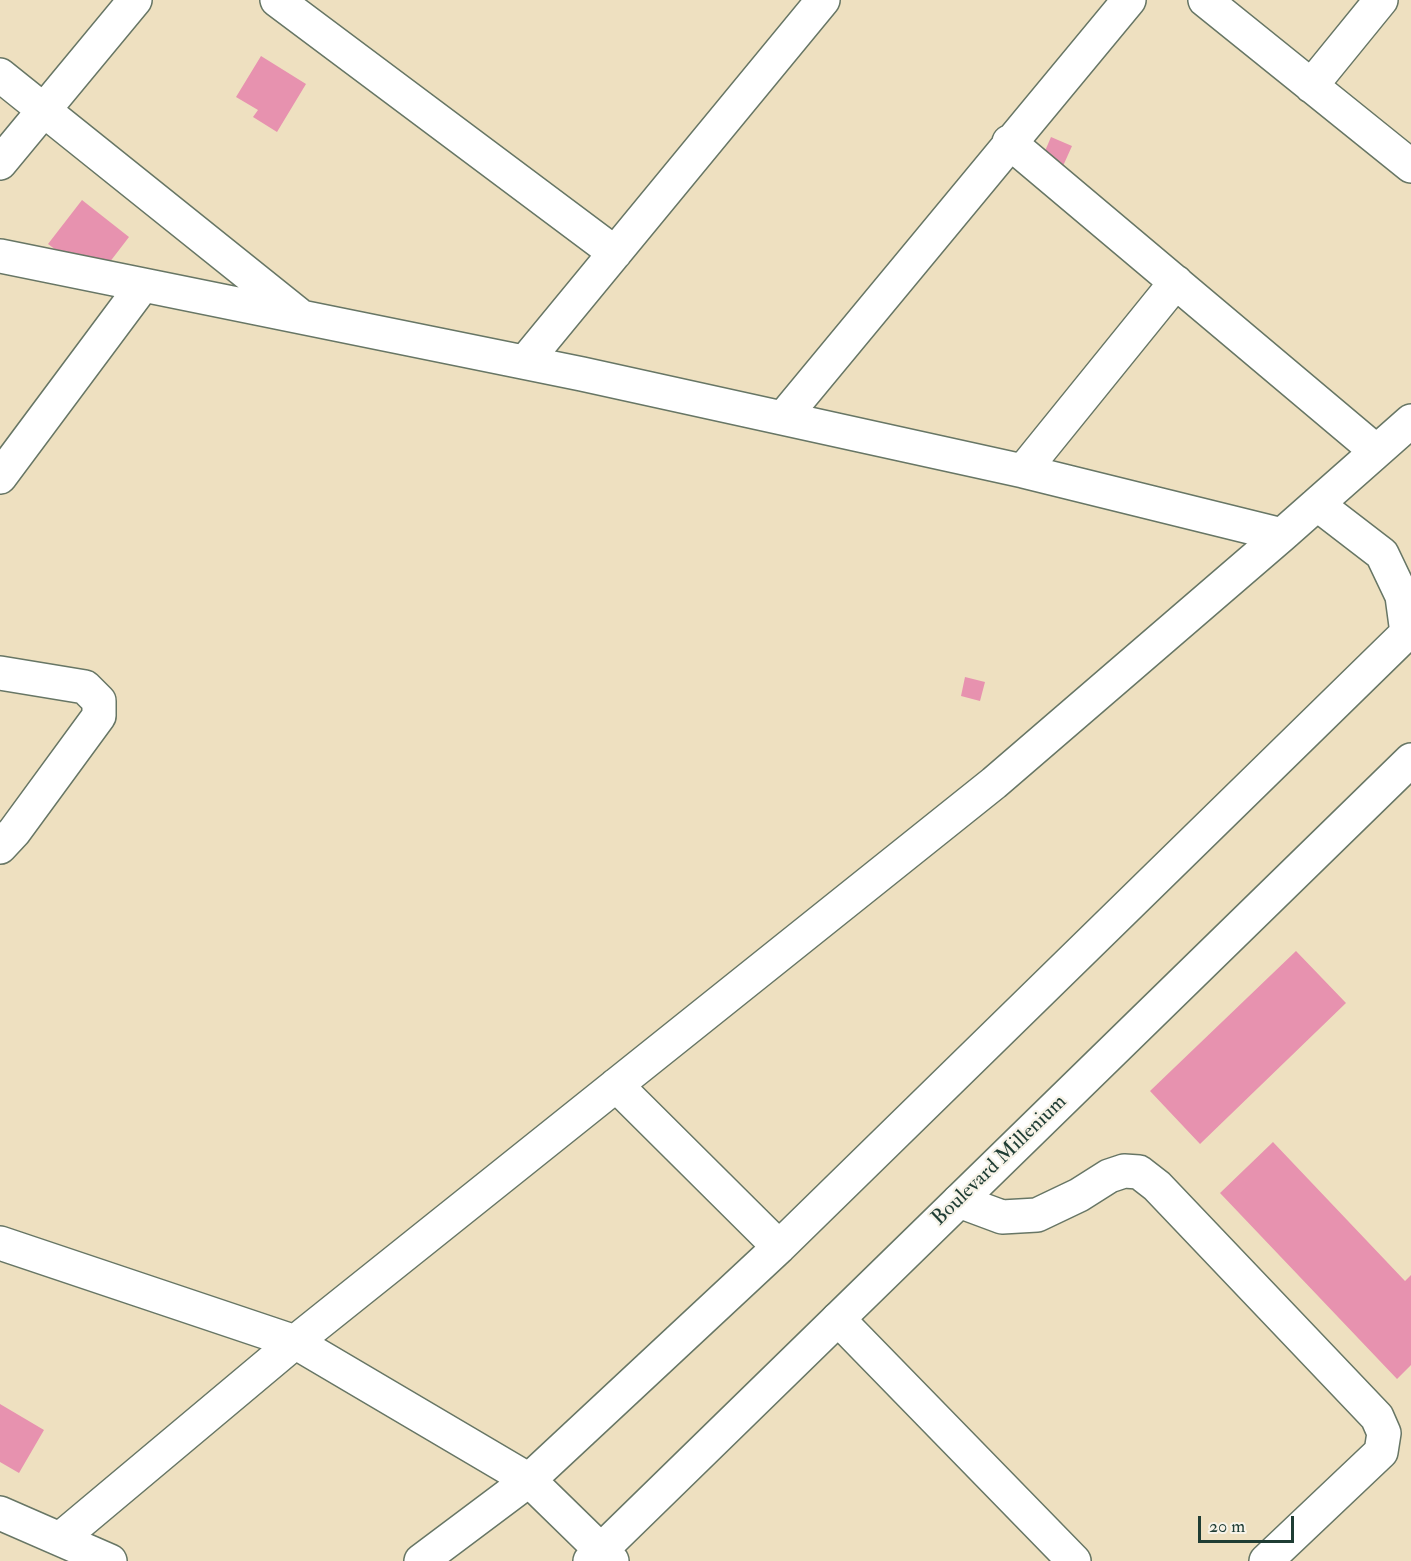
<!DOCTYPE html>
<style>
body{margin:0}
#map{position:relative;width:1411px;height:1561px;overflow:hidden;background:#eee0c0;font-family:"IM FELL Double Pica",serif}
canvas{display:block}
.scale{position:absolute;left:1198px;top:1516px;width:96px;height:27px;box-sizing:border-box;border:3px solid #1f3d34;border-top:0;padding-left:8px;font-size:18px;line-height:21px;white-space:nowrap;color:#1f3d34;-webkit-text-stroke:4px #f7f3e8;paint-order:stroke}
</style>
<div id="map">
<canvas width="1411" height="1561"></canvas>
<div class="scale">20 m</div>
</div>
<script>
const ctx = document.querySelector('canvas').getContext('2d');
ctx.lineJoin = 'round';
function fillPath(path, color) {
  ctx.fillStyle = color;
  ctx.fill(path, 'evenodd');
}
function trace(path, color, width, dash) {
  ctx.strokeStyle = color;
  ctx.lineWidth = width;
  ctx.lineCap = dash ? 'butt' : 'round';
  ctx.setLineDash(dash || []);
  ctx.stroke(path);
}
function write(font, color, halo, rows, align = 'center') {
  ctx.font = font + ' "IM FELL Double Pica",serif';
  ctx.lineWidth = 4.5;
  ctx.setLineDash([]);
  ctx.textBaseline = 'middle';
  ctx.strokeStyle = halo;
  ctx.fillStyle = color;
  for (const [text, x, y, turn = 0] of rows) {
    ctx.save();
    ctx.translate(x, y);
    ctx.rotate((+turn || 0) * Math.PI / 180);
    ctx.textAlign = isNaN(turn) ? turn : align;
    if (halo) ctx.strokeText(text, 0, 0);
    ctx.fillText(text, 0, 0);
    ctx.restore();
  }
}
fillPath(new Path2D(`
 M261 56 306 84 277 132 253 117 258 110 236 97Z
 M1051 137 1072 146 1063 166 1042 158Z
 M82 200 129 237 96 280 48 244Z
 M965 677 985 682 980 701 961 696Z
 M1296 951 1346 1003 1200 1144 1150 1091Z
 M1273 1142 1405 1281 1411 1275V1365L1397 1379 1220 1193Z
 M0 1404 44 1430 19 1473 0 1462Z`), '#e792af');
const minor = new Path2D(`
 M277 0 615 253
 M1205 0 1411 166
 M0 75 298 314
 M1311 86 1381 0
 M1009 142 1376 451
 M0 163 135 0
 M0 256 582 374 1023 471 1282 535
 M525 362 823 0
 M783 418 1129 0
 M1023 471 1176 282
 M0 477 143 285
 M1317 504 1382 554 1402 596 1407 633
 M0 673 85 687 99 701V716L14 832 0 847
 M616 1085 779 1247
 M959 1201 1002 1217 1037 1215 1079 1195 1109 1176 1124 1171 1139 1172 1157 1186 1377 1417 1384 1433 1381 1452 1266 1561
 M0 1243 295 1342 529 1480 612 1561
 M838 1319 1074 1561
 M0 1513 110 1561
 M60 1539 295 1342 994 783 1282 535 1411 421
 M421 1561 529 1480 779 1247 1411 629`);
const major = new Path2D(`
 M590 1561 1411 760`);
trace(minor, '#677665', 36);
trace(major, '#677665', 36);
trace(minor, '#fff', 33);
trace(major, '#fff', 33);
write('21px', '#1f3d34', '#f7f3e8', [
 ["Boulevard Millenium",1000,1161,-44]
]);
</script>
